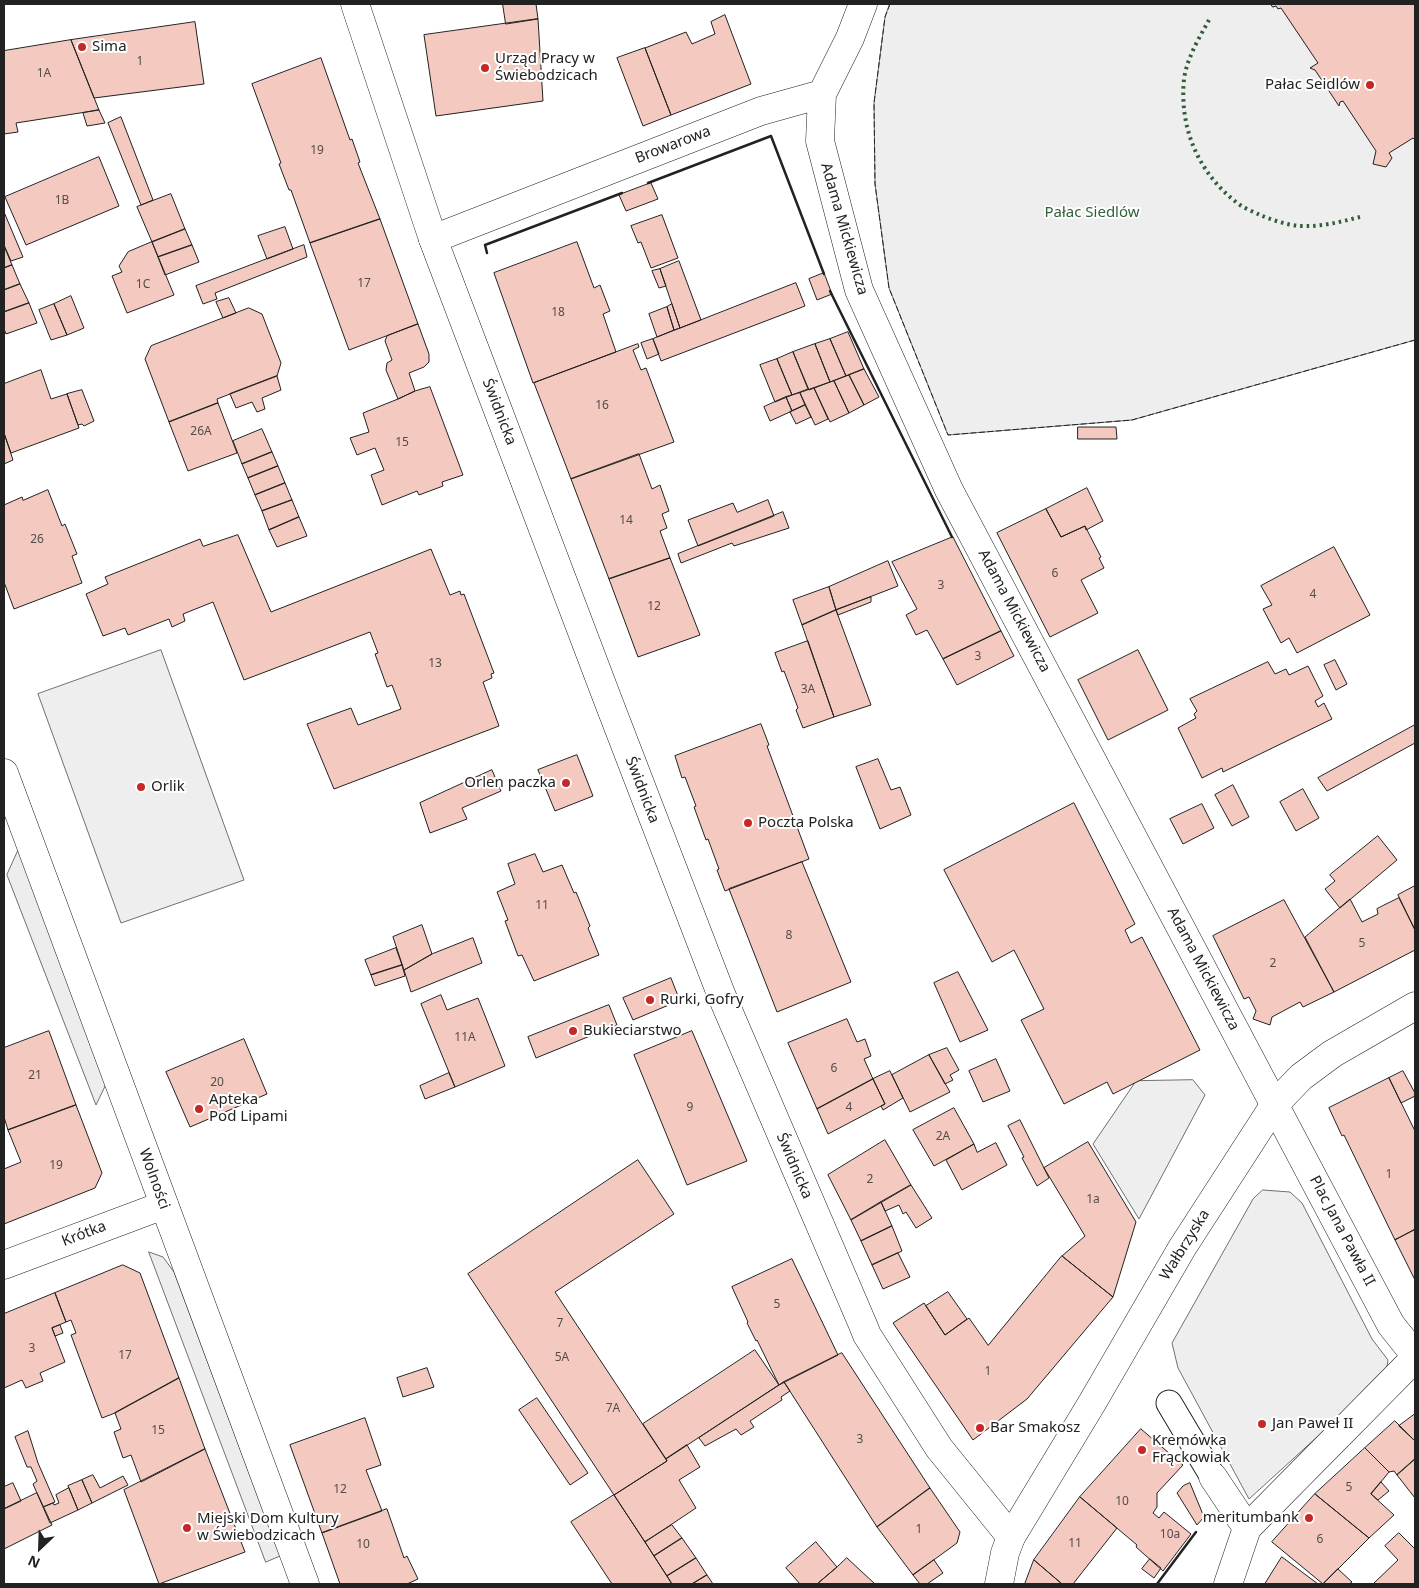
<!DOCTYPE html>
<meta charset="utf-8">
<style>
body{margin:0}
#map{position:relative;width:1419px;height:1588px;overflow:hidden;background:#fff;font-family:"Noto Sans",sans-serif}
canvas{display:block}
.frame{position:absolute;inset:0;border:5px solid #222;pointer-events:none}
.north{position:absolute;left:15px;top:1523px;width:50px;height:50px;-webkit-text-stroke:4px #fff;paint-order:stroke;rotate:204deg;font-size:14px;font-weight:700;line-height:20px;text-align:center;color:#222}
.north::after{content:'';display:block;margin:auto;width:18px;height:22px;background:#222;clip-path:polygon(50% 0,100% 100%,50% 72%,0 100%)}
</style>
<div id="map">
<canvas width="1419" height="1588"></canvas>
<div class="frame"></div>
<div class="north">N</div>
</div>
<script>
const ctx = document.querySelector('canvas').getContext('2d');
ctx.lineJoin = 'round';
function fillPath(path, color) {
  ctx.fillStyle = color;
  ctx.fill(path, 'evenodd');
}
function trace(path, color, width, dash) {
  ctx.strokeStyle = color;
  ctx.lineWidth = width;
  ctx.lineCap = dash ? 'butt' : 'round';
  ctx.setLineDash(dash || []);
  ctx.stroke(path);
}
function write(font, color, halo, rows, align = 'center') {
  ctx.font = font + ' "Noto Sans",sans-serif';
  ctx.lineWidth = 4;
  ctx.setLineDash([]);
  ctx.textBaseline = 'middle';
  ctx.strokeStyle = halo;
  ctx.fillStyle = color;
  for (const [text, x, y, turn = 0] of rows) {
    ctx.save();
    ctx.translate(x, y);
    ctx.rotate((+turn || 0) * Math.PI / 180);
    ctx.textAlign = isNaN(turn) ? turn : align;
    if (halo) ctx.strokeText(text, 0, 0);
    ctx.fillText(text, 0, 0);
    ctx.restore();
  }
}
const green = new Path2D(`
 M890 4H1415V340L1132 420 948 435 889 288 875 184 874 103 885 17Z
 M161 650 244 880 121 923 38 694Z
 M1193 1080 1205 1095 1139 1219 1093 1144 1136 1081Z
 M1263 1190 1290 1192 1302 1203 1372 1339 1388 1360 1386 1372 1373 1386 1249 1499 1178 1368 1172 1343 1253 1199Z`);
fillPath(green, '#eee');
trace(green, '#6f6f6f', 1);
const parking = new Path2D(`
 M21 844 108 1080 96 1105 7 875Z
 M149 1252 163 1257 174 1272 280 1556 266 1562Z`);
fillPath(parking, '#ededed');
trace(parking, '#6f6f6f', 1);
const building = new Path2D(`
 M503 4H536L538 19 506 24Z
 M1271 4H1415V140L1413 138 1389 153 1392 158 1386 167 1373 164 1376 151 1343 101 1340 102 1339 106 1315 70 1310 68 1318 63 1281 8 1278 9 1276 6 1273 7Z
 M725 15 751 84 671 115 645 48 686 32 692 44 715 34 711 22Z
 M538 19 543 101 436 116 424 35Z
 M195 22 204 84 94 98 71 40Z
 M71 40 99 110 16 123 18 132 4 134V51Z
 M645 48 671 115 643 126 617 58Z
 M321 58 350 140 352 139 360 162 358 163 380 219 310 243 291 190H289L279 164 281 163 252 84Z
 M99 110 105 123 87 126 83 113Z
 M121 117 153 200 141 205 108 123Z
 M99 157 119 206 26 245 5 197Z
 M651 183 658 199 626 211 619 195Z
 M171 194 185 229 152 242 137 207Z
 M4 212 23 257 11 261 4 245Z
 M662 215 678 258 651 268 641 242 638 243 631 226Z
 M380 219 418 324 349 350 310 243Z
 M285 227 293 249 267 259 258 236Z
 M185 229 192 245 158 257 152 242Z
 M152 242 174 295 127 313 112 276 122 272 119 266 128 252Z
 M577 242 594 288 600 285 610 311 603 314 616 352 533 383 494 273Z
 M192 245 199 262 165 275 158 257Z
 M304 245 307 257 215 293 217 299 203 304 196 286Z
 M4 246 12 265 4 268Z
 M679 261 701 320 680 328 660 269Z
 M12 265 20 284 4 290V268Z
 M660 269 666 286 659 288 652 271Z
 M824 273 832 294 817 300 809 279Z
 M796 283 805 306 661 361 653 339Z
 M20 284 29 303 4 312V290Z
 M71 296 84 328 67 335 54 304Z
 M229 298 236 313 223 318 216 302Z
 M29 303 37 323 6 334 4 329V312Z
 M54 304 67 335 51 340 39 310Z
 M672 304 680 328 674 330 667 307Z
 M667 307 674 330 657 337 649 314Z
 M249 308 262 314 281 363 277 376 217 399 218 403 169 422 145 359 151 346Z
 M418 324 429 354V362L424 367 409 373 415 391 398 399 386 370 387 363 392 360 385 341 387 336Z
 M848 332 864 369 846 376 830 339Z
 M653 339 659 354 647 359 641 343Z
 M830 339 846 376 830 382 815 344Z
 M638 344 639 347 633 350 641 370 646 368 674 442 571 479 534 383Z
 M815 344 830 382 809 390 793 352Z
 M793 352 808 389 792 395 777 359Z
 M777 359 792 395 775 402 760 365Z
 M864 369 879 397 864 405 849 375Z
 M41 370 51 399 67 394 79 428 11 453 4 433V384Z
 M849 375 864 405 849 413 834 381Z
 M277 376 281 390 262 398 265 409 257 412 252 402 236 408 230 394Z
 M834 381 849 413 830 422 814 388Z
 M430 387 463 475 442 482 443 486 419 495 417 491 382 505 371 475 384 470 375 448 357 455 350 438 369 432 363 413 398 399 415 391Z
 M814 388 828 419 815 425 800 393Z
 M82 390 94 421 84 426 82 424 78 425 67 394Z
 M800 393 805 405 792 411 786 397Z
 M786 397 792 411 770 421 764 407Z
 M218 403 237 453 188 471 169 422Z
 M805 405 811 417 796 424 790 412Z
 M1078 427H1116L1117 439H1078Z
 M262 429 272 452 242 464 233 441Z
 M4 433 13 460 4 464Z
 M272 452 278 466 248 478 242 464Z
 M639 454 652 489 660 485 669 511 662 514 667 528 660 531 670 558 609 579 571 479Z
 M278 466 285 483 255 495 248 478Z
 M285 483 292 500 262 511 255 495Z
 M1087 488 1103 521 1086 530 1085 526 1061 537 1046 509Z
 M48 490 62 526 65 524 77 554 72 556 82 583 14 609 4 582V505L22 497 23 500Z
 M292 500 299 517 269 530 262 511Z
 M768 500 774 516 698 546 688 520 733 503 737 512Z
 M1046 509 1061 537 1085 526 1101 557 1099 558 1104 568 1081 580 1098 613 1050 637 997 533Z
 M783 512 789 528 734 546 732 543 681 563 678 554Z
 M299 517 307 536 277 547 269 530Z
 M238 535 271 612 431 549 450 595 460 591 461 595 464 594 494 673 491 674 492 678 483 682 499 726 334 789 307 724 351 708 358 725 401 709 392 685 387 687 375 654 378 653 370 632 244 680 213 602 183 614 185 621 172 627 169 619 128 635 125 628 103 636 86 594 108 584 105 577 200 539 203 546Z
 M953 537 1001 631 943 659 927 630 916 635 906 615 917 609 892 562Z
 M1334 547 1370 615 1297 653 1289 638 1281 643 1263 609 1272 605 1261 586Z
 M670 558 700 635 638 657 609 579Z
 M888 561 898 586 836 610 829 587Z
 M829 587 836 610 802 625 793 600Z
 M871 597V602L838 615 836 610Z
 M836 610 871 705 834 717 802 625Z
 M1001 631 1014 656 957 685 943 659Z
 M808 641 834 717 803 728 796 710 798 708 784 671 782 672 775 653Z
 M1138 650 1168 710 1108 740 1078 680Z
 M1335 660 1347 684 1336 690 1324 665Z
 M1268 662 1275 674 1286 669 1289 675 1308 666 1323 696 1315 701 1318 707 1324 703 1332 719 1223 772 1222 768 1202 778 1178 728 1196 718 1194 714 1197 711 1190 699Z
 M761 724 769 745 767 746 809 859 725 891 717 870 719 869 708 839 706 840 694 807 696 806 685 777 682 778 675 756Z
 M1415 725V743L1327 791 1318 778Z
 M577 755 593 796 555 811 538 770Z
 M878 759 891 790 900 787 911 815 880 829 856 767Z
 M492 770 501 791 462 808 467 819 430 833 420 803Z
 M1233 785 1249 817 1232 826 1215 795Z
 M1303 789 1319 818 1296 831 1280 802Z
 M1074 803 1135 924 1125 930 1131 943 1142 937 1200 1050 1113 1094 1107 1082 1064 1104 1021 1020 1044 1009 1014 950 992 962 944 870Z
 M1202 804 1214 828 1183 844 1170 819Z
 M1378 836 1397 860 1340 908 1325 889 1335 881 1330 875Z
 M535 854 543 872 562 865 574 893 576 892 590 926 588 928 599 955 534 981 522 955 518 956 505 921 508 920 497 892 515 884 508 864Z
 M802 862 851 982 777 1012 729 889Z
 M1415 886V930L1398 895Z
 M1399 898 1415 930V950L1334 992 1305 937 1350 899 1362 922 1378 914 1377 909Z
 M1284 900 1334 992 1303 1007 1300 1002 1272 1017 1270 1025 1253 1019 1256 1011 1249 997 1244 999 1213 936Z
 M422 925 432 954 404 970 393 937Z
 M473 938 482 963 411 992 404 970 432 954Z
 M396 948 402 965 371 975 365 960Z
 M402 965 405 976 375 986 371 975Z
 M958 972 988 1030 960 1042 934 983Z
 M671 978 678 996 676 1002 633 1020 623 998Z
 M441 995 447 1010 478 998 505 1066 455 1087 421 1004Z
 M609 1005 617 1025 536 1058 528 1037Z
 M847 1019 857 1042 865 1039 871 1056 864 1059 873 1079 817 1109 788 1043Z
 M49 1031 76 1105 8 1130 4 1117V1048Z
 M692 1031 747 1161 687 1185 634 1055Z
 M244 1039 267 1094 190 1127 166 1072Z
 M947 1048 959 1070 950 1075 953 1080 945 1084 929 1055Z
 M929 1055 950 1092 910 1112 892 1075Z
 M996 1059 1010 1091 983 1102 969 1071Z
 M890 1071 903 1098 883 1110 881 1106 885 1104 873 1079Z
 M1403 1071 1415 1093V1096L1401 1103 1389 1078Z
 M449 1073 455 1087 425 1099 420 1086Z
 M1389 1078 1415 1131V1229L1395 1240 1344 1135 1342 1136 1329 1108Z
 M873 1079 885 1104 828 1134 817 1109Z
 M76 1105 102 1173 95 1188 4 1224V1169L21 1162 8 1130Z
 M954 1108 974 1144 934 1166 913 1130Z
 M1020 1120 1049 1178 1037 1186 1022 1158 1024 1157 1008 1126Z
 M885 1140 911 1185 851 1220 828 1175Z
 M1088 1142 1136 1222 1113 1297 1062 1256 1085 1236 1044 1168Z
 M996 1143 1007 1165 962 1190 946 1160 974 1144 977 1152Z
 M638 1160 674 1214 555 1292 667 1461 614 1495 468 1274Z
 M911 1185 932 1218 916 1228 906 1212 903 1214 899 1205 885 1211 881 1202Z
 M881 1202 892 1226 861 1241 851 1220Z
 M892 1226 902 1251 872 1265 861 1241Z
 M1415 1230V1280L1395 1240Z
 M898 1253 910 1277 883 1289 872 1265Z
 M1062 1256 1113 1297 1027 1399 973 1440 893 1323 924 1303 945 1335 969 1318 988 1345Z
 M792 1259 838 1355 779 1385 757 1340 756 1341 747 1323 748 1322 732 1287Z
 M123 1265 140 1273 179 1378 115 1413 102 1418 71 1335 76 1333 71 1320 66 1322 55 1293Z
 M948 1292 967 1319 945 1335 926 1306Z
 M55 1293 66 1322 52 1328 65 1362 40 1373 43 1381 26 1388 22 1380 4 1388V1314Z
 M60 1325 63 1333 55 1336 52 1328Z
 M755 1350 779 1385 666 1459 643 1424Z
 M842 1353 930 1488 877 1527 784 1382Z
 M427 1368 434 1387 403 1397 397 1378Z
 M179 1378 205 1449 141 1482 131 1455 123 1458 114 1432 121 1429 115 1413Z
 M784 1382 790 1391 781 1397 782 1400 750 1421 754 1427 741 1435 736 1429 705 1446 699 1438Z
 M537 1398 588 1473 570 1485 519 1410Z
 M1415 1414V1441L1399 1426Z
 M365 1418 381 1465 366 1470 382 1511 322 1533 290 1445Z
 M1395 1421 1415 1441V1459L1397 1475 1394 1471 1389 1472 1365 1448Z
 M1141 1429 1183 1465 1157 1493V1507L1153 1513 1159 1518 1164 1512 1191 1534 1163 1571 1136 1547 1137 1545 1080 1497Z
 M28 1431 38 1463 55 1502 43 1507 33 1484 37 1481 31 1467H27L15 1437Z
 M687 1445 700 1467 679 1480 696 1508 645 1542 614 1495 667 1461 666 1459Z
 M1365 1448 1389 1472 1371 1494 1394 1515 1369 1538 1315 1494Z
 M205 1449 245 1552 159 1584 124 1490Z
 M1415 1459V1498L1397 1475Z
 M93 1475 100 1488 123 1476 128 1485 92 1503 82 1480Z
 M82 1480 92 1503 78 1510 68 1486Z
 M1381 1482 1389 1491 1378 1500 1371 1494Z
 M13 1483 21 1501 4 1509V1487Z
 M1190 1483 1204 1517 1197 1525 1177 1493 1183 1486Z
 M69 1488 78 1510 50 1523 43 1507 53 1503 54 1505 59 1503 56 1495Z
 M930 1488 960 1532 957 1543 913 1575 877 1527Z
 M37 1493 52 1525 4 1549V1509Z
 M1315 1494 1369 1538 1323 1584 1272 1542Z
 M614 1495 645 1542 672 1584H612L571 1522Z
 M1080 1497 1117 1528 1073 1584H1062L1034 1560Z
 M387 1509 404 1558 407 1556 418 1579 407 1584H340L322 1533Z
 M672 1525 682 1538 654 1556 645 1542Z
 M1399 1533 1415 1549V1584H1373L1398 1560 1385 1546Z
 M682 1538 696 1558 667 1576 654 1556Z
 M816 1542 837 1567 817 1584H800L786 1568Z
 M1282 1557 1318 1584H1265Z
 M696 1558 707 1575 692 1584H672L667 1576Z
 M847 1558 875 1584H817L837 1567Z
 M1150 1559 1161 1568 1154 1578 1142 1569Z
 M934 1560 943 1573 927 1584H920L913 1575Z
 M1034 1560 1062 1584H1025Z
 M1338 1569 1352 1582 1349 1584H1323Z
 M707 1575 713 1584H692Z`);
fillPath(building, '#f3c9c0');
trace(building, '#222', 1);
const pedestrian = new Path2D(`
 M1169 1403 1213 1477`);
const minor = new Path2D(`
 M863 4 850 38 822 94 820 141 859 290 949 490 1391 1325 1407 1345 1415 1353
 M433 239 761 111 822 94
 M4 1265 164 1205
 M1213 1477 1247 1528
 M1228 1584 1247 1528 1415 1358`);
const tertiary = new Path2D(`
 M355 4 433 239 609 703 721 994 863 1325 867 1335 939 1448 1011 1537
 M4 773 305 1584`);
const secondary = new Path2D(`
 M999 1584 1005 1553 1011 1537 1092 1403 1182 1248 1275 1104 1301 1077 1332 1054 1415 1006`);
trace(pedestrian, '#222', 27);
trace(minor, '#222', 29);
trace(tertiary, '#222', 29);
trace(secondary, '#222', 29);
trace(pedestrian, '#fff', 25);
trace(minor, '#fff', 28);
trace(tertiary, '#fff', 28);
trace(secondary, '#fff', 28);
trace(new Path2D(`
 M1209 20C1199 38 1187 58 1184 79 1179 129 1199 175 1240 205 1246 209 1254 212 1260 215 1272 220 1287 225 1300 226 1321 227 1340 222 1360 217`), '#2f5e38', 4, [2.5, 4]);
trace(new Path2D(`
 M890 4 885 17 874 103 875 184 889 288 948 435 1132 420 1415 340`), '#222', 1, [6, 2.5]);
trace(new Path2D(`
 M648 183 771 136 824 274
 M487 253 485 245 622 193
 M830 291 952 537
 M1157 1584 1196 1532`), '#222', 2.5);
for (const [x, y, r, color] of [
 [82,47,5,"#c62828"],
 [485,68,5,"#c62828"],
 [1370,85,5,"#c62828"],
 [566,783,5,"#c62828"],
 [141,787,5,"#c62828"],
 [748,823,5,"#c62828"],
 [650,1000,5,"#c62828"],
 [573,1031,5,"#c62828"],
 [199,1109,5,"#c62828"],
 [1262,1424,5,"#c62828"],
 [980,1428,5,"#c62828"],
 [1142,1450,5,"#c62828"],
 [1309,1518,5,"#c62828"],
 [187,1528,5,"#c62828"]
]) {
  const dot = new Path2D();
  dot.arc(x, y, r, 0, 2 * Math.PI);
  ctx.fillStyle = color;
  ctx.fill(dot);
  trace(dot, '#fff', 2);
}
write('12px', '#564c4a', null, [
 ["1",140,62],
 ["1A",44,74],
 ["19",317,151],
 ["1B",62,201],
 ["17",364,284],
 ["1C",143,285],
 ["18",558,313],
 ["16",602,406],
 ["26A",201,432],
 ["15",402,443],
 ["14",626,521],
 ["26",37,540],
 ["6",1055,574],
 ["3",941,586],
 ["4",1313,595],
 ["12",654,607],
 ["3",978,657],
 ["13",435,664],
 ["3A",808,690],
 ["11",542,906],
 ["8",789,936],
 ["5",1362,944],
 ["2",1273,964],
 ["11A",465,1038],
 ["6",834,1069],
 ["21",35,1076],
 ["20",217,1083],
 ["9",690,1108],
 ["4",849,1108],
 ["2A",943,1137],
 ["19",56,1166],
 ["1",1389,1175],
 ["2",870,1180],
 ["1a",1093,1200],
 ["5",777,1305],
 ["7",560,1324],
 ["3",32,1349],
 ["17",125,1356],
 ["5A",562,1358],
 ["1",988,1372],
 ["7A",613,1409],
 ["15",158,1431],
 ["3",860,1440],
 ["5",1349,1488],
 ["12",340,1490],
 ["10",1122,1502],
 ["1",919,1530],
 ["10a",1170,1535],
 ["6",1320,1540],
 ["11",1075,1544],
 ["10",363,1545]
]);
write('15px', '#222', '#fff', [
 ["Sima",92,47],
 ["Urząd Pracy w",495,59],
 ["Świebodzicach",495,76],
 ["Pałac Seidlów",1360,85,"right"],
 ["Orlen paczka",556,783,"right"],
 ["Orlik",151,787],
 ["Poczta Polska",758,823],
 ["Rurki, Gofry",660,1000],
 ["Bukieciarstwo",583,1031],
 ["Apteka",209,1100],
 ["Pod Lipami",209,1117],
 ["Jan Paweł II",1272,1424],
 ["Bar Smakosz",990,1428],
 ["Kremówka",1152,1441],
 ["Frąckowiak",1152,1458],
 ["meritumbank",1299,1518,"right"],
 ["Miejski Dom Kultury",197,1519],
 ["w Świebodzicach",197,1536]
], 'left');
write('15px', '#222', '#fff', [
 ["Browarowa",673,145,-21],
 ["Adama Mickiewicza",844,229,74],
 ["Świdnicka",499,412,69],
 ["Adama Mickiewicza",1014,611,62],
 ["Świdnicka",642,790,69],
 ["Adama Mickiewicza",1203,969,62],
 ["Świdnicka",794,1166,67],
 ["Wolności",154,1179,70],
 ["Plac Jana Pawła II",1342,1231,62],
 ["Krótka",84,1234,-21],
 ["Wałbrzyska",1185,1245,-58]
]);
write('15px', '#2f5e38', '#fff', [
 ["Pałac Siedlów",1092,213]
]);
</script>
